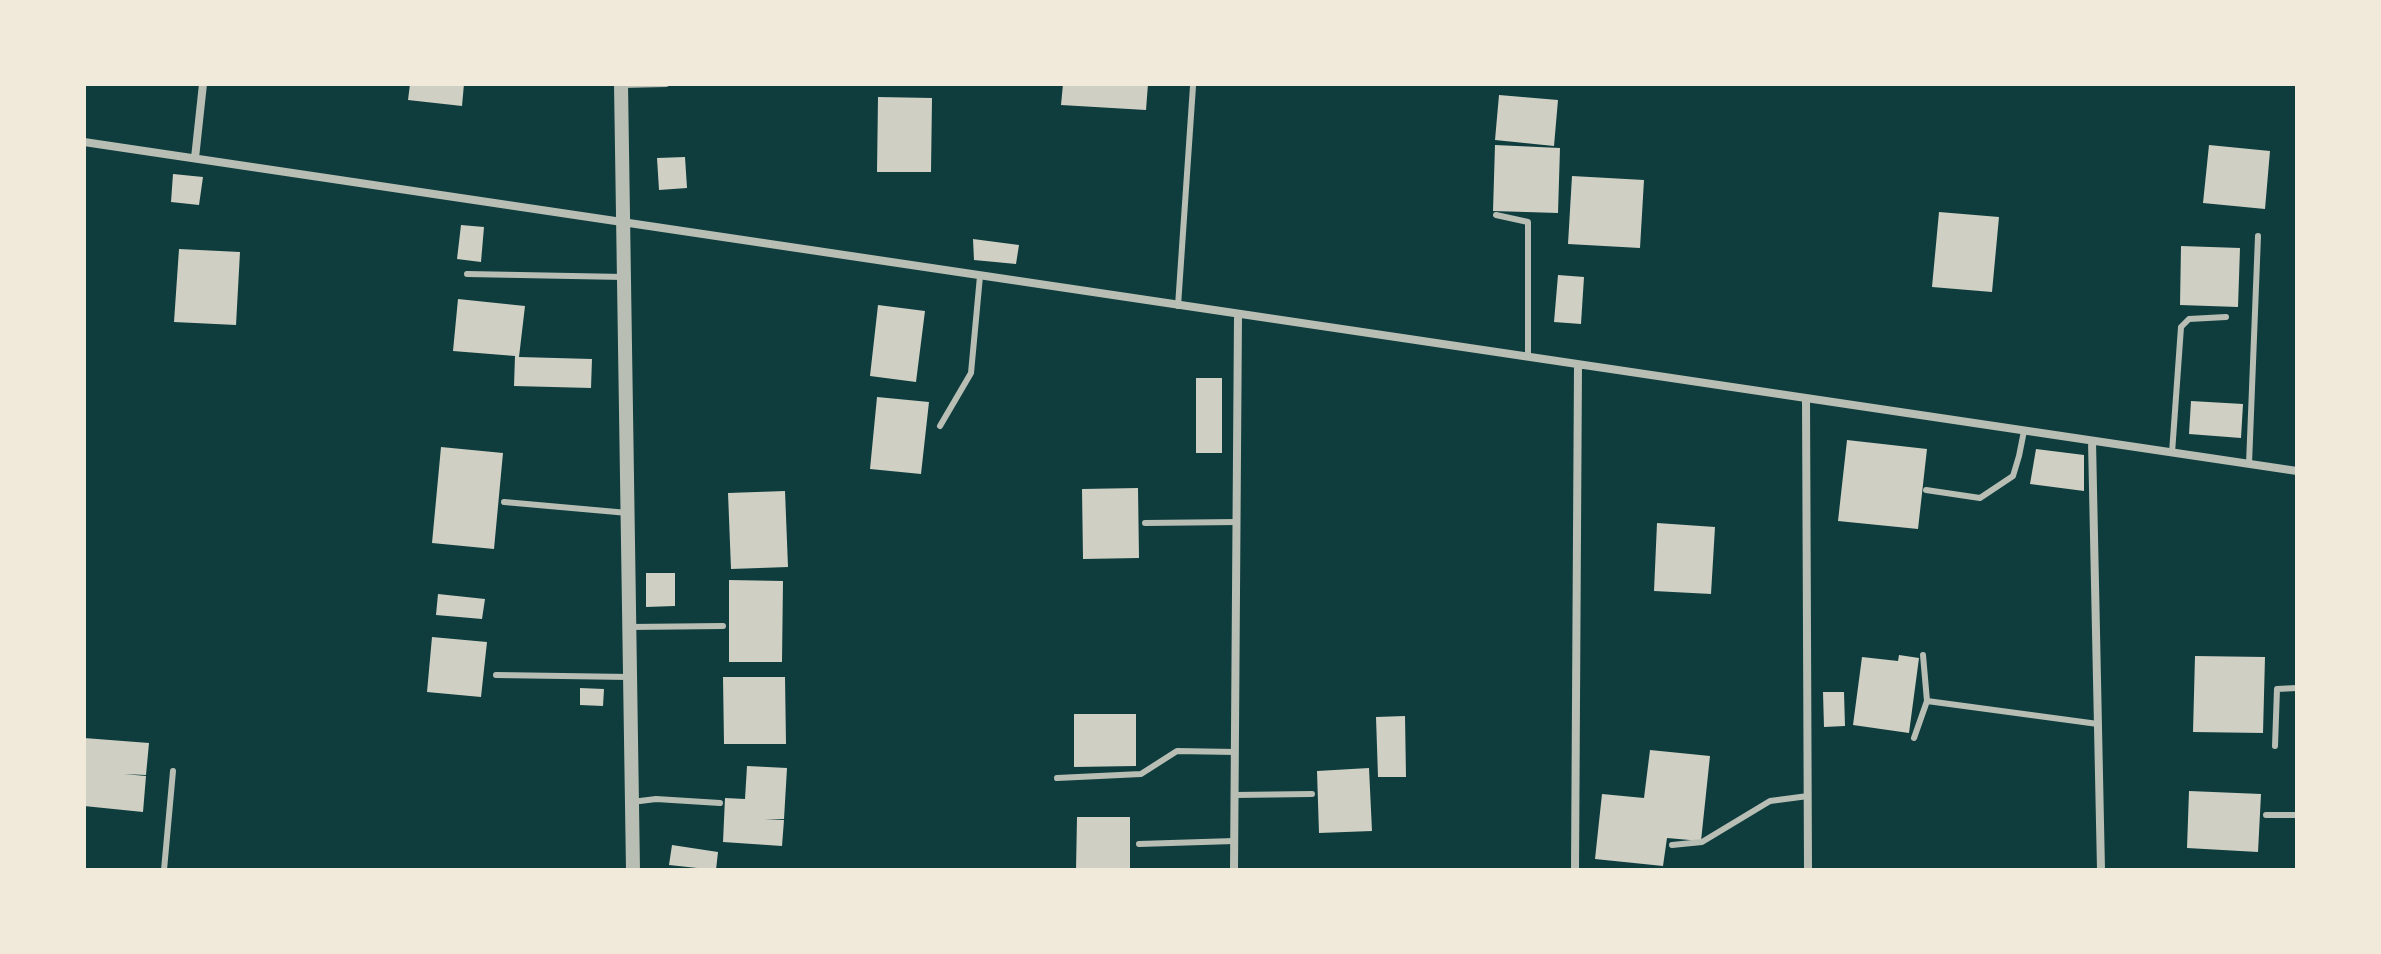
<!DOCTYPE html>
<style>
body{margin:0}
#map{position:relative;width:2381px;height:954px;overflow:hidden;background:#0f3d3e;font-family:"Public Sans",sans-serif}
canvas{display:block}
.frame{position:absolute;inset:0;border:86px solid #f1e9da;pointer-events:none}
</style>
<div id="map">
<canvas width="2381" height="954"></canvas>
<div class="frame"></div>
</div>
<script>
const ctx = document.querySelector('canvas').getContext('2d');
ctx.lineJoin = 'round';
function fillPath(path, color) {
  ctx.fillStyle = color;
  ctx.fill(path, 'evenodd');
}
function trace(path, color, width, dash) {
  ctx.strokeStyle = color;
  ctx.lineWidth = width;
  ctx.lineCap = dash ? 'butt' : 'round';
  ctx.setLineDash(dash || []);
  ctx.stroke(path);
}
fillPath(new Path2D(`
 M410 84H464L462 106 408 100Z
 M1063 84H1148L1146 110 1061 105Z
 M1499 95 1558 100 1554 146 1495 140Z
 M878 97 932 98 931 172H877Z
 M1495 145 1560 148 1558 213 1493 211Z
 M2209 145 2270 151 2265 209 2203 203Z
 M685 157 687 188 659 190 657 158Z
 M173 174 203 177 199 205 171 202Z
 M1572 176 1644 180 1640 248 1568 244Z
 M1939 212 1999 217 1992 292 1932 287Z
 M461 225 484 227 481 262 457 259Z
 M973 239 1019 245 1016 264 974 260Z
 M2181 246 2240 248 2238 307 2180 305Z
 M179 249 240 252 236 325 174 322Z
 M1558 275 1584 277 1581 324 1554 322Z
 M458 299 525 306 519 357 592 359 591 388 514 386 515 356 453 351Z
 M878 305 925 311 916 382 870 376Z
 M1196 378H1222V453H1196Z
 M877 397 929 402 921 474 870 469Z
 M2191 401 2243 404 2241 438 2189 434Z
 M1847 440 1927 449 1918 529 1838 521Z
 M441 447 503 453 494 549 432 543Z
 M2036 449 2084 455V491L2030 484Z
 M1138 488 1139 558 1083 559 1082 489Z
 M785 491 788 567 731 569 728 493Z
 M1657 523 1715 527 1711 594 1654 591Z
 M646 573H675V606L646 607Z
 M729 580 783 581 782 662H729Z
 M438 594 485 599 482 619 436 615Z
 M432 637 487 642 481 697 427 692Z
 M1899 655 1919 658 1909 733 1853 725 1862 657 1898 661Z
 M2195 656 2265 657 2263 733 2193 732Z
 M723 677H785L786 744H724Z
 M580 688 604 689 603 706 580 705Z
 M1823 692H1844L1845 726 1824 727Z
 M1074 714H1136V766L1074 767Z
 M1405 716 1406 777H1378L1376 717Z
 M84 738 149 743 146 775 124 774 146 776 143 812 84 806Z
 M1650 750 1710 756 1701 841 1667 838 1663 866 1595 859 1602 794 1644 798Z
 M747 766 787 768 784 819H765L784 820 782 846 723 842 725 798 745 799Z
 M1369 768 1372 831 1319 833 1317 771Z
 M2189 791 2261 794 2258 852 2187 848Z
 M1077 817H1130V870H1076Z
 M672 845 718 852 716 870 669 865Z`), '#cfcfc3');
trace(new Path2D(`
 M622 85 666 84
 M1496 215 1528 222V357
 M467 274 624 277
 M1178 306 1193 86
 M940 426 971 373 980 276
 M2172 453 2181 327 2189 319 2226 317
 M2249 464 2258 236
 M1926 490 1980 498 2013 476 2019 456 2024 431
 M504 502 628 513
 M1145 523 1237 522
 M630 627 723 626
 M496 675 629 677
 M1927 701 2098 724
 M1914 738 1927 701 1923 655
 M2275 746 2277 689 2297 688
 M1057 778 1141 774 1177 751 1235 752
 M1234 795 1312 794
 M632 802 656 799 720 803
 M2266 815H2297
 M1139 844 1234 841
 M1672 845 1702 842 1770 801 1808 796
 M164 870 173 771`), '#b8beb3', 6);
trace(new Path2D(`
 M84 142 2297 471
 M195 158 203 84
 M1806 399 1808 870
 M2092 441 2101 870
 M1234 870 1238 315
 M1575 870 1578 365`), '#b8beb3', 8);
trace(new Path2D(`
 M621 84 633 870`), '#b8beb3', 14);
</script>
